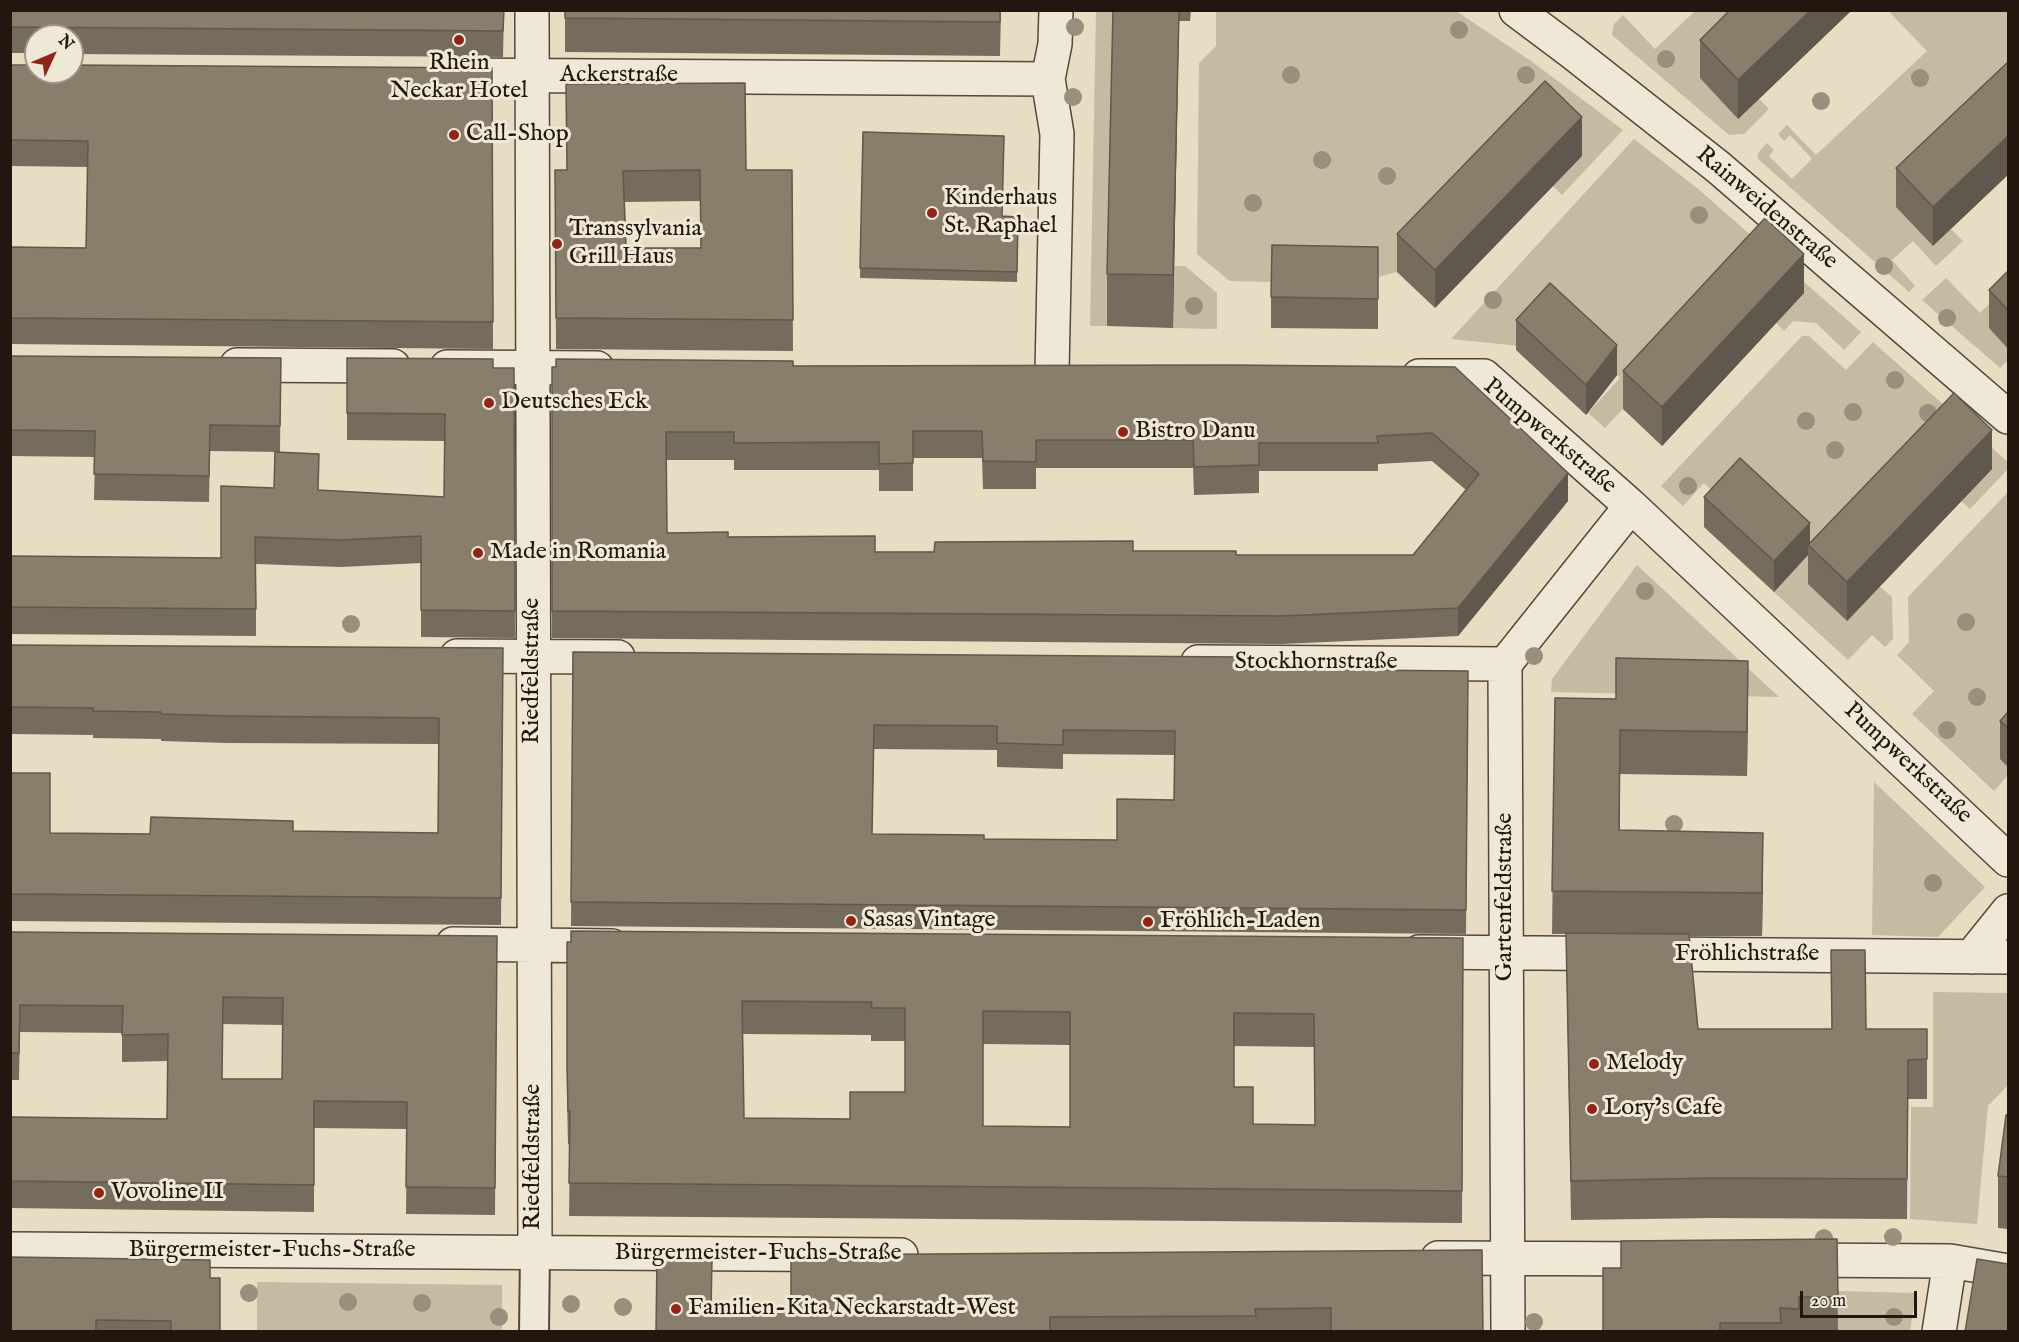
<!DOCTYPE html>
<meta charset="utf-8">
<style>
body{margin:0}
#map{position:relative;width:2019px;height:1342px;overflow:hidden;background:#e8dcc2;font-family:"IM FELL English",serif}
canvas{display:block}
.frame{position:absolute;inset:0;border:12px solid #22160e;pointer-events:none}
.north{position:absolute;left:24px;top:24px;width:60px;height:60px;box-sizing:border-box;background:#f0e8d7;border:2px solid #9e9487;border-radius:50%;rotate:46deg;font-size:16px;font-weight:700;line-height:24px;text-align:center;color:#22160e}
.north::after{content:'';display:block;margin:auto;width:21px;height:27px;background:#8f2418;clip-path:polygon(50% 0,100% 100%,50% 72%,0 100%)}
.scale{position:absolute;left:1800px;top:1291px;width:117px;height:27px;box-sizing:border-box;border:3px solid #22160e;border-top:0;padding-left:8px;font-size:18px;line-height:21px;white-space:nowrap;color:#22160e;-webkit-text-stroke:4px #f0e8d7;paint-order:stroke}
</style>
<div id="map">
<canvas width="2019" height="1342"></canvas>
<div class="frame"></div>
<div class="north">N</div>
<div class="scale">20 m</div>
</div>
<script>
const ctx = document.querySelector('canvas').getContext('2d');
ctx.lineJoin = 'round';
function fillPath(path, color) {
  ctx.fillStyle = color;
  ctx.fill(path, 'evenodd');
}
function trace(path, color, width, dash) {
  ctx.strokeStyle = color;
  ctx.lineWidth = width;
  ctx.lineCap = dash ? 'butt' : 'round';
  ctx.setLineDash(dash || []);
  ctx.stroke(path);
}
function write(font, color, halo, rows, align = 'center') {
  ctx.font = font + ' "IM FELL English",serif';
  ctx.lineWidth = 6;
  ctx.setLineDash([]);
  ctx.textBaseline = 'middle';
  ctx.strokeStyle = halo;
  ctx.fillStyle = color;
  for (const [text, x, y, turn = 0] of rows) {
    ctx.save();
    ctx.translate(x, y);
    ctx.rotate((+turn || 0) * Math.PI / 180);
    ctx.textAlign = isNaN(turn) ? turn : align;
    if (halo) ctx.strokeText(text, 0, 0);
    ctx.fillText(text, 0, 0);
    ctx.restore();
  }
}
fillPath(new Path2D(`
 M1096 11H1126L1114 18 1107 326H1090Z
 M1216 11H1456L1531 61 1623 130 1562 195 1553 186 1582 156 1545 120 1397 272 1378 277 1272 282 1230 281 1197 254 1199 63 1216 46Z
 M1695 11H1770L1759 99 1769 109 1744 134 1729 135 1612 35 1614 24 1623 15 1655 49Z
 M1892 11H2008V101L1933 246 1951 229 1963 241 1936 266 1913 241 1892 260 1915 286 1909 292 1758 159C1756 152 1763 148 1767 143L1774 150 1769 156 1792 179 1812 159 1790 135 1784 141 1778 134 1787 125 1816 155 1927 51 1890 13Z
 M1634 139 1697 188 1861 332 1844 350 1816 323 1793 321 1784 331 1776 323 1765 257 1605 428 1588 413 1620 378 1550 313 1520 346 1451 339Z
 M1174 266H1185L1217 293V329L1173 328Z
 M1946 278 1980 313 2008 286 1989 328 2008 349V360L2000 368 1922 300Z
 M1802 336H1809L1846 370 1873 342 2008 462V469L1970 509 1961 501 1879 586 1892 597 1893 639 1885 647 1872 635 1848 660 1774 592 1810 553 1726 504 1704 483 1683 506 1661 486Z
 M2008 492V775L1994 791 1912 714 1934 691 1897 655 1909 642 1908 597Z
 M1637 565 1779 697 1551 692 1552 679Z
 M1874 782 1985 887 1938 937 1872 935Z
 M1933 992 2008 993V1085L1988 1106 1977 1224 1910 1219 1911 1107H1933Z
 M257 1282 502 1285V1331H257Z
 M1837 1291 1916 1293 1910 1331H1838Z`), '#c6baa3');
const pedestrian = new Path2D(`
 M534 1332 535 1252`);
const minor = new Path2D(`
 M532 10 535 1252
 M1516 10 1572 52 1718 167 2008 417
 M447 75 1048 79
 M237 365 393 366
 M447 367 597 368
 M1052 372 1057 134 1048 79 1055 44 1056 10
 M1419 376H1484L1631 506 2008 860
 M457 656 618 657
 M1198 662 1505 664
 M453 944 612 946
 M1419 952 2008 957
 M1971 957 2008 911
 M10 1249 901 1255
 M1438 1258 1665 1259
 M1792 1260 1950 1261 2008 1271
 M1508 1332 1505 664 1631 506
 M1939 1332 1950 1261`);
trace(pedestrian, '#54483b', 32);
trace(minor, '#54483b', 36);
trace(pedestrian, '#f0e8d7', 28);
trace(minor, '#f0e8d7', 33);
ctx.fillStyle = '#9a8e7c';
for (const [x, y] of [
 [1075,27],
 [1459,30],
 [1666,59],
 [1291,75],
 [1526,75],
 [1920,78],
 [1073,97],
 [1821,101],
 [1322,160],
 [1387,176],
 [1253,203],
 [1699,215],
 [1884,266],
 [1493,300],
 [1194,306],
 [1947,318],
 [1895,380],
 [1853,412],
 [1928,413],
 [1806,421],
 [1835,450],
 [1688,486],
 [1645,591],
 [1966,622],
 [351,624],
 [1534,656],
 [1977,697],
 [1947,730],
 [1674,824],
 [1933,883],
 [1893,1237],
 [1824,1238],
 [249,1293],
 [348,1302],
 [422,1303],
 [571,1304],
 [623,1307],
 [499,1317],
 [1894,1317],
 [1534,1322]
]) {
  ctx.beginPath();
  ctx.arc(x, y, 9, 0, 2 * Math.PI);
  ctx.fill();
}
fillPath(new Path2D(`
 M10 10H504L503 57 72 54V36H36V53H10Z
 M565 10H1001L1000 56 565 52Z
 M1113 10H1191L1190 21H1179L1173 328 1107 326V274Z
 M1852 10 1738 119 1700 78V40Z
 M2008 62 1933 246 1896 207V168Z
 M10 65 492 68 493 349 10 344V247L86 248 88 167 10 166Z
 M863 132 1003 216 1018 217 1017 282 860 278Z
 M1582 156 1435 308 1397 272V234Z
 M555 170H792L793 351 556 349ZM700 201 701 248H626L625 202Z
 M1378 247V329L1271 328V297Z
 M2008 271V349L1989 328V290Z
 M1804 293 1662 446 1623 409V371Z
 M1516 320 1617 375 1586 415 1516 350Z
 M10 356 281 358 280 452 210 451 209 502 94 500 95 457 10 456Z
 M347 358 493 368H514L515 638 421 637V563L341 567 256 564V636L10 634V556L221 558 319 490 444 497V441L347 440Z
 M793 366 1455 367 1568 501 1458 636 1282 644 552 638V367ZM913 458H982L983 489H1036V468H1193L1194 495 1259 493V471H1378V464L1432 461 1466 490 1413 555H1236L1133 551 875 552 728 537 667 533 666 460H734V470H879V491H913Z
 M1992 469 1847 621 1808 584V555L1774 592 1704 527V497L1810 544Z
 M10 645 503 648 501 925 10 921V773L50 833 150 834 293 831 438 833V744L227 743 161 741V739L93 738V735L10 734Z
 M573 652 1244 669 1468 671 1466 934 571 926ZM874 749 997 750V767L1063 769V754L1175 755 1174 800 1117 840 984 839 872 834Z
 M1555 698 1748 704 1747 776 1620 774V830L1763 876 1762 936H1689L1698 1029H1927V1099H1908L1907 1219 1712 1218 1571 1220 1566 934H1552Z
 M2008 712V767L2000 759V721Z
 M10 932 497 936 495 1215 406 1214 407 1129 314 1128V1212L10 1208V1117L167 1119 168 1061 122 1062V1033L20 1032 19 1080H10ZM223 1024 282 1025V1079H222Z
 M1463 938 1462 1223 569 1216 570 1144H568L567 1099V942ZM743 1034 871 1035V1041H905V1092L850 1119 744 1118ZM983 1044 1070 1045V1127L983 1126ZM1234 1046 1314 1047 1315 1125 1253 1124 1234 1087Z
 M2008 1115V1229L1998 1228V1176Z
 M1837 1239 1838 1332H1603L1621 1268Z
 M1482 1250 1483 1332H656L711 1310 791 1311Z
 M210 1278 220 1332H10Z`), '#766c5d');
fillPath(new Path2D(`
 M1179 10 1173 328V275Z
 M1811 10H1852L1738 119V80Z
 M1582 117V156L1435 308V270Z
 M2008 136V175L1933 246V207Z
 M1804 254V293L1662 446V407Z
 M1617 345V375L1586 415V385Z
 M1992 430V469L1847 621V582Z
 M1568 473V501L1458 636V608Z
 M1810 523V547L1808 545V555L1774 592V561Z
 M1748 661V704L1747 776V732Z
 M1763 833V876L1762 936V893Z`), '#60584c');
const building = new Path2D(`
 M10 10H504L503 31 10 27Z
 M565 10H1000V22L565 18Z
 M1113 10H1179L1173 275 1107 274Z
 M1730 10H1811L1738 80 1700 40Z
 M2008 62V136L1933 207 1896 168Z
 M10 65H36V72H72V65L492 68 493 322 10 318V247L86 248 88 141 10 140Z
 M1545 81 1582 117 1435 270 1397 234Z
 M745 83 746 170H792L793 320 556 318 555 170H567L566 84ZM700 170 701 248H626L623 171Z
 M863 132 1004 136 1002 216 1018 217 1017 272 860 268Z
 M1765 218 1804 254 1662 407 1623 371Z
 M1272 245 1378 247V299L1271 297Z
 M2008 271V310L1989 290Z
 M1550 283 1617 345 1586 385 1516 320Z
 M10 356 281 358 280 426 210 425 209 476 94 474 95 431 10 430Z
 M347 358 493 359V368H514L515 611 421 610V536L341 540 255 537 256 609 10 607V556L221 558V486L274 488 275 452 319 454 318 490 444 497 445 414 347 413Z
 M556 359 793 361V366L1226 365 1455 367 1568 473 1458 608 1282 616 552 611V367H556ZM913 431H982L983 461 1036 462V440H1193L1194 467 1259 465V443H1378L1377 436 1432 433 1479 474 1413 555H1236V551H1133V541L935 542 934 552H875V536L728 537V532L667 533 666 432H734V443L879 442V464L913 463Z
 M1954 393 1992 430 1847 582 1808 545Z
 M1740 458 1810 523 1774 561 1704 497Z
 M10 645 503 648 501 898 10 894V773H50V833L150 834 151 817 293 821V831L438 833 439 718 227 716 161 714V712L93 711V708L10 707Z
 M573 652 1243 657 1244 669 1468 671 1466 910 571 902ZM874 725 997 726V743L1063 745V730L1175 731 1174 800 1117 799V840L984 839V835L872 834Z
 M1616 658 1748 661 1747 732 1620 730 1619 830 1763 833 1762 893 1552 891 1555 698 1616 699Z
 M2008 712V728L2000 721Z
 M571 931 1463 938 1462 1191 569 1183 570 1111H568L567 1066V942H571ZM742 1001 872 1002 871 1008H905V1092H850V1119L744 1118ZM983 1011 1070 1012V1127L983 1126ZM1234 1013 1314 1014 1315 1125 1253 1124V1087H1234Z
 M10 932 497 936 495 1188 406 1187 407 1102 314 1101V1185L10 1181V1117L167 1119 168 1034 122 1035 123 1006 20 1005 19 1053H10ZM223 997 283 998 282 1079H222Z
 M1566 933 1689 934 1698 1029H1832L1831 950H1865L1866 1029H1927V1059L1908 1060 1907 1179 1712 1178 1571 1181Z
 M2006 1115H2008V1177L1998 1176Z
 M1837 1239 1838 1297H1799V1309L1780 1308 1781 1323H1720V1332H1603V1268H1621V1241Z
 M1482 1250 1483 1332H1331V1308L1255 1309 1256 1316 1050 1317V1332H656L657 1257 712 1258 711 1310 791 1311V1255Z
 M10 1257 210 1260V1278H220V1332H171V1321L96 1320V1332H10Z
 M1977 1259 2008 1264V1332H1965Z`);
fillPath(building, '#897d6c');
trace(building, '#60584c', 1.5);
for (const [x, y, r, color] of [
 [459,40,6,"#8f2418"],
 [454,135,6,"#8f2418"],
 [932,213,6,"#8f2418"],
 [557,244,6,"#8f2418"],
 [489,403,6,"#8f2418"],
 [1123,432,6,"#8f2418"],
 [478,553,6,"#8f2418"],
 [851,921,6,"#8f2418"],
 [1148,922,6,"#8f2418"],
 [1594,1064,6,"#8f2418"],
 [1592,1109,6,"#8f2418"],
 [99,1193,6,"#8f2418"],
 [676,1309,6,"#8f2418"]
]) {
  const dot = new Path2D();
  dot.arc(x, y, r, 0, 2 * Math.PI);
  ctx.fillStyle = color;
  ctx.fill(dot);
  trace(dot, '#f0e8d7', 2);
}
write('24px', '#22160e', '#f0e8d7', [
 ["Rhein",459,64,"center"],
 ["Neckar Hotel",459,92,"center"],
 ["Call-Shop",466,135],
 ["Kinderhaus",944,199],
 ["St. Raphael",944,227],
 ["Transsylvania",569,230],
 ["Grill Haus",569,258],
 ["Deutsches Eck",501,403],
 ["Bistro Danu",1135,432],
 ["Made in Romania",490,553],
 ["Sasas Vintage",863,921],
 ["Fröhlich-Laden",1160,922],
 ["Melody",1606,1064],
 ["Lory’s Cafe",1604,1109],
 ["Vovoline II",111,1193],
 ["Familien-Kita Neckarstadt-West",688,1309]
], 'left');
write('24px', '#22160e', '#f0e8d7', [
 ["Ackerstraße",619,76],
 ["Rainweidenstraße",1766,209,40],
 ["Pumpwerkstraße",1549,437,40],
 ["Stockhornstraße",1316,663],
 ["Riedfeldstraße",533,671,-90],
 ["Pumpwerkstraße",1907,764,43],
 ["Gartenfeldstraße",1506,897,-90],
 ["Fröhlichstraße",1747,955],
 ["Riedfeldstraße",534,1157,-90],
 ["Bürgermeister-Fuchs-Straße",272,1251],
 ["Bürgermeister-Fuchs-Straße",758,1254]
]);
</script>
